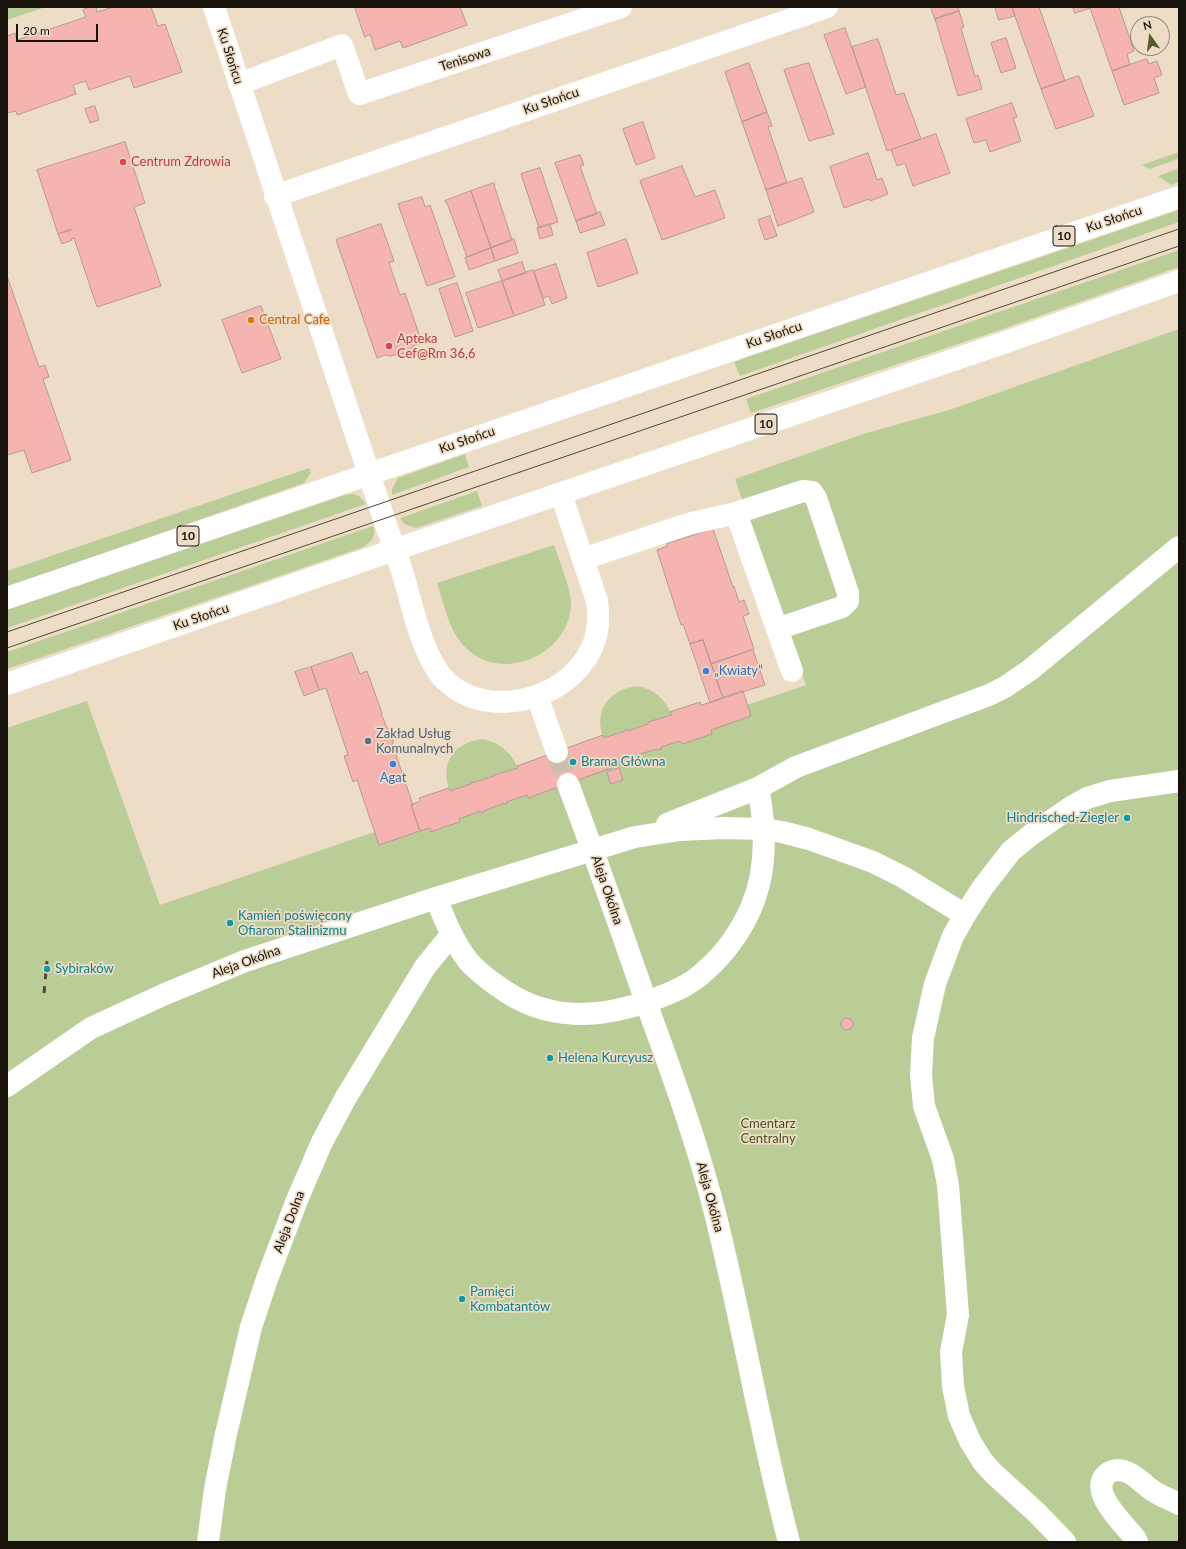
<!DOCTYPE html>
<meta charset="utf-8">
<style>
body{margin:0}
#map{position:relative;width:1186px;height:1549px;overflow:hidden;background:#edddc7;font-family:Lato,sans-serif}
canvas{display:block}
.frame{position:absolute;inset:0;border:8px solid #17120a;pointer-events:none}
.north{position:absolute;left:1130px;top:16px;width:40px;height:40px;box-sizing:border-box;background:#edddc7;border:1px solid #978c7b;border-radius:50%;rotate:346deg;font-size:11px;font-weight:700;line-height:16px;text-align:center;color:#17120a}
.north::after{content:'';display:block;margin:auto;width:14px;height:18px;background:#545d2c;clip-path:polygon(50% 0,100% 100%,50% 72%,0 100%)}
.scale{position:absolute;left:16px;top:24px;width:82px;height:18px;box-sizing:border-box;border:2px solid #17120a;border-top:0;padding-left:5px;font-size:12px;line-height:14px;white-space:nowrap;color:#17120a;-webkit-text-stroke:3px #edddc7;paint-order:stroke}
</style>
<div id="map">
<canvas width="1186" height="1549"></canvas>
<div class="frame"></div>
<div class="north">N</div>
<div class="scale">20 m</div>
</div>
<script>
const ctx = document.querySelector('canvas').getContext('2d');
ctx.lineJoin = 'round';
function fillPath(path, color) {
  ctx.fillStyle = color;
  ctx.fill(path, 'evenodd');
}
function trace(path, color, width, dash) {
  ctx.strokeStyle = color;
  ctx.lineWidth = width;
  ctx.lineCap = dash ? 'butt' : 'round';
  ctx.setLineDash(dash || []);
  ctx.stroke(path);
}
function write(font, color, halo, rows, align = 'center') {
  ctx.font = font + ' Lato,sans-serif';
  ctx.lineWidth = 3.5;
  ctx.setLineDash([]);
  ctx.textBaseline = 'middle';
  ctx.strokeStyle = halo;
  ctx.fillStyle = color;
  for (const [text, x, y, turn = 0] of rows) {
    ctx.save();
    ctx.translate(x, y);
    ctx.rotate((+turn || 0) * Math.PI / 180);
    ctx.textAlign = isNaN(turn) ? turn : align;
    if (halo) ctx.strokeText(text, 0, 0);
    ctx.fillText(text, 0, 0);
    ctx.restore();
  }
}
fillPath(new Path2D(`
 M7 7H46L7 20Z
 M1179 152V159L1149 169 1142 165Z
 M1179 168V182L1171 185 1158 176Z
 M1179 210V222L740 376 735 364V362L742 359Z
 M1179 250V267L997 331 751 413 750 411 746 399Z
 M1179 329V1542H7V728L87 701 160 905 806 685 735 479 863 434 949 410Z
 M465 454 469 467 392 495V489L398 478Z
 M309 468 311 473 304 483 7 587V571Z
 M477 491 482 506 416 528 404 524 400 518Z
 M353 494 359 496 366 504 7 628V610L345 495Z
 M373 526C377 538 370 543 361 548L7 669V652Z
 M554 545C559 561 572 590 571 606 568 656 500 684 465 647 449 631 444 604 437 583Z
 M637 686C653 688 666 700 672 715L628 731 625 730V731L604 738C592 711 610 689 637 686Z
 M483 739C500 743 510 751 518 768L494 775V776L473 783 471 782V784L450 791C439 763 454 742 483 739Z`), '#bbcd97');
const building = new Path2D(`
 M91 7H96L97 12 113 7H151L158 26 165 24 182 72 134 88 130 76 89 90 86 81 73 85 76 94 17 115 16 111 7 113V36L15 33 17 40 86 17 83 10Z
 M355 7H460L467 25 403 48 400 41 375 50 370 34 365 37Z
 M931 7H958L959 11 935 19Z
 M995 7H1012L1015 16 999 20Z
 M1016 7H1039L1065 81 1041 89 1012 8Z
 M1073 7H1119L1134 51 1127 54 1130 65 1112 71 1090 8 1075 13Z
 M959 11 964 27 961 28 975 76 978 75 982 89 958 96 935 19Z
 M845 28 866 87 846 94 824 35Z
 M1006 38 1016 68 1001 73 991 43Z
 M878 39 896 95 904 93 921 139 887 151 852 47Z
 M1147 59 1149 64 1157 61 1162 75 1154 78 1159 93 1124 105 1112 71Z
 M749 63 767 112 742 122 725 72Z
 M809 63 834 134 809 141 784 70Z
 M1079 76 1094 116 1056 129 1041 89Z
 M1012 103 1017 117 1013 118 1021 141 990 152 986 140 974 143 966 119Z
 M95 106 99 120 90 123 85 109Z
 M767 112 772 126 768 127 787 183 766 190 742 122Z
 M643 122 655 158 636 165 623 129Z
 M936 134 950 173 913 186 905 163 897 166 891 150Z
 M125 142 145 203 134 207 161 286 97 307 74 238 71 239 72 240 62 244 58 234 71 230V229L58 234 37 170Z
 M868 153 877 180 882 178 888 194 870 201 869 199 844 208 830 167Z
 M580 155 584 165 580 166 597 214 576 221 555 163Z
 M682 166 695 197 715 190 725 218 662 240 640 181Z
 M540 168 558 222 539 228 521 174Z
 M802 178 814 212 778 226 766 190Z
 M494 183 495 185H494L512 240 491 248 471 191Z
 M471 191 491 248 467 257 447 203H446L445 201Z
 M422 197 425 207 430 205 455 277 427 286 398 204Z
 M600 212 605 225 580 233 576 221Z
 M770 216 777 236 765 240 758 220Z
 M381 224 394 261 389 263 400 295 405 293 422 343 415 345 406 353 401 354 390 356 385 355 377 358 336 240Z
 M550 224 553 235 540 239 537 228Z
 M514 239 518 253 495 261 491 248Z
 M626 239 638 273 598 287 587 253Z
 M491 248 495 261 469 270 465 258Z
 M522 262 526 273 502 281 498 270Z
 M556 264 567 298 552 304 549 296 543 298 534 271Z
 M533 270 545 305 514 316 502 281Z
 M7 276 39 367 45 365 49 377 43 379 71 460 32 473 24 450 7 455Z
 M502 281 514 316 478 328 466 293Z
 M457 283 473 331 455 337 439 289Z
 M261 306 281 359 242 373 222 320Z
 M713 529 733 587 734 586 739 602 744 600 749 614 743 616 754 649 711 664 703 640 690 644 683 624 681 625 657 550 668 546 667 544Z
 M703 640 723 698 710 703 690 644Z
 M753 650 765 685 723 698 711 664Z
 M352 653 360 674 367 671 382 713H381L386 726 393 735V746L413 805H411L420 831 379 845 357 780 353 782 344 756 348 755 326 688 319 690 311 667Z
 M311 667 319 690 304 696 295 672Z
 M743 691 751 716 711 730 712 734 682 744 680 741 661 747V749L657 750V749L637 755 638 758 634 759 633 757 613 764 614 767 528 798 527 795 506 802 507 804H504V803L484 811V812L481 813 480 811 459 819 460 822 444 827 431 832 430 828 420 831 411 805 420 801 419 798 449 788 450 791 471 784 470 782H473V783L494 776V775L518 768 517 766 603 735 604 738 625 731V730L627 729 628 731 648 724V722L672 715 670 712 700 702 701 705Z
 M619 768 623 780 611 784 607 772Z
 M841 1024a6 6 0 1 1 12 0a6 6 0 1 1-12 0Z`);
fillPath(building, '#f5b4b0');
trace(building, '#b69997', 1);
trace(new Path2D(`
 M557 752 568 784`), '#cdbfab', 22, [22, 11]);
trace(new Path2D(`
 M214 7C270 178 326 349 384 519 391 540 399 560 405 581 413 610 423 654 442 677 476 715 541 706 574 673 595 652 601 630 597 601L561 494
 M239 84 342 45 359 94 621 7
 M275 196 827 7
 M736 513 792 671
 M583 559 688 524 736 513 803 491 812 492 816 498 848 593V601L842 607 777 629
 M537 696 557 752
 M568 784C597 861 624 938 651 1016 674 1079 697 1143 714 1209 742 1319 760 1432 789 1542
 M667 824 758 788 796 767 989 695 1005 687 1030 670 1179 547
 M436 898C445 921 454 943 469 962 478 972 489 980 499 987 547 1022 598 1019 652 1000 671 993 691 985 705 971 724 955 741 931 751 908 767 871 766 827 758 788
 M7 1086 91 1028 165 994 245 961 436 898 635 837 680 830 723 828 764 829 782 832 809 839 873 862 903 877 965 915
 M208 1542 215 1489 226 1434 251 1327 267 1279 297 1200 322 1142 345 1099 425 967 451 935
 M1065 1542 1036 1512 994 1474 983 1462 970 1441 959 1416 953 1386 951 1352 958 1315 948 1185 943 1159 924 1106 921 1075 923 1038 935 984 953 936 965 915 983 887 1011 851 1032 834 1071 807 1087 798 1110 791 1179 781
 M1137 1542 1135 1538C1125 1525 1087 1491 1107 1474 1112 1470 1118 1469 1124 1471 1135 1474 1141 1482 1149 1488 1158 1495 1169 1499 1179 1504`), '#fff', 22);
trace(new Path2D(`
 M7 598 1179 197
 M7 684 394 550 1009 341 1179 281`), '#fff', 22);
trace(new Path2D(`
 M7 632 1179 229
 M7 648 1179 246`), '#50483c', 1);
trace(new Path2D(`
 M44 993 47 961`), '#50483c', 3, [7, 7]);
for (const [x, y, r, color] of [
 [123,162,4,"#e0444e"],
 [251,320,4,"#e8710a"],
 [389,346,4,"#e0444e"],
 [706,671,4,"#3f7fe0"],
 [368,741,4,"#5c6f8a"],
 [573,762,4,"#0f9aa8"],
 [393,764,4,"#3f7fe0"],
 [1127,818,4,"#0f9aa8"],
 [230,923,4,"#0f9aa8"],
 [47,969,4,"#0f9aa8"],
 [550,1058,4,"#0f9aa8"],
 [462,1299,4,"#0f9aa8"]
]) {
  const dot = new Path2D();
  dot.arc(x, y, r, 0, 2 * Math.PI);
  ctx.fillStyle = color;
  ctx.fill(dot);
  trace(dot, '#edddc7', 1.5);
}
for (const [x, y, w] of [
 [1064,236,22],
 [766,424,22],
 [188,536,22]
]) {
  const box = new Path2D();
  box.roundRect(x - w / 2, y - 10, w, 20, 3);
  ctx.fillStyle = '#edddc7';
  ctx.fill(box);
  trace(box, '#17120a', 1);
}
write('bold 12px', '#17120a', null, [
 ["10",1064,236],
 ["10",766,424],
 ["10",188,536]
]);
write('13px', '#17120a', '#edddc7', [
 ["Ku Słońcu",230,56,72],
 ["Tenisowa",465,59,-18],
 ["Ku Słońcu",551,101,-19],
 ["Ku Słońcu",1114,219,-19],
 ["Ku Słońcu",774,335,-19],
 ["Ku Słońcu",467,440,-19],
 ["Ku Słońcu",201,617,-19],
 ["Aleja Okólna",607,890,71],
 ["Aleja Okólna",246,962,-20],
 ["Aleja Okólna",710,1197,75],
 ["Aleja Dolna",289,1222,-69]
]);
write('13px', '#be3a42', '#edddc7', [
 ["Centrum Zdrowia",131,162],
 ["Apteka",397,339],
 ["Cef@Rm 36,6",397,354]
], 'left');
write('13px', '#c56008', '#edddc7', [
 ["Central Cafe",259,320]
], 'left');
write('13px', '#366cbe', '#edddc7', [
 ["„Kwiaty”",714,671],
 ["Agat",393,778,"center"]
], 'left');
write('13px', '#4e5e75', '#edddc7', [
 ["Zakład Usług",376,734],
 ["Komunalnych",376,749]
], 'left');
write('13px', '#0d838f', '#edddc7', [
 ["Brama Główna",581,762],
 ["Hindrisched-Ziegler",1119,818,"right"],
 ["Kamień poświęcony",238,916],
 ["Ofiarom Stalinizmu",238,931],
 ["Sybiraków",55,969],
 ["Helena Kurcyusz",558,1058],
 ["Pamięci",470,1292],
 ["Kombatantów",470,1307]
], 'left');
write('13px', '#445418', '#edddc7', [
 ["Cmentarz",768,1124],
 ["Centralny",768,1139]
]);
</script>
